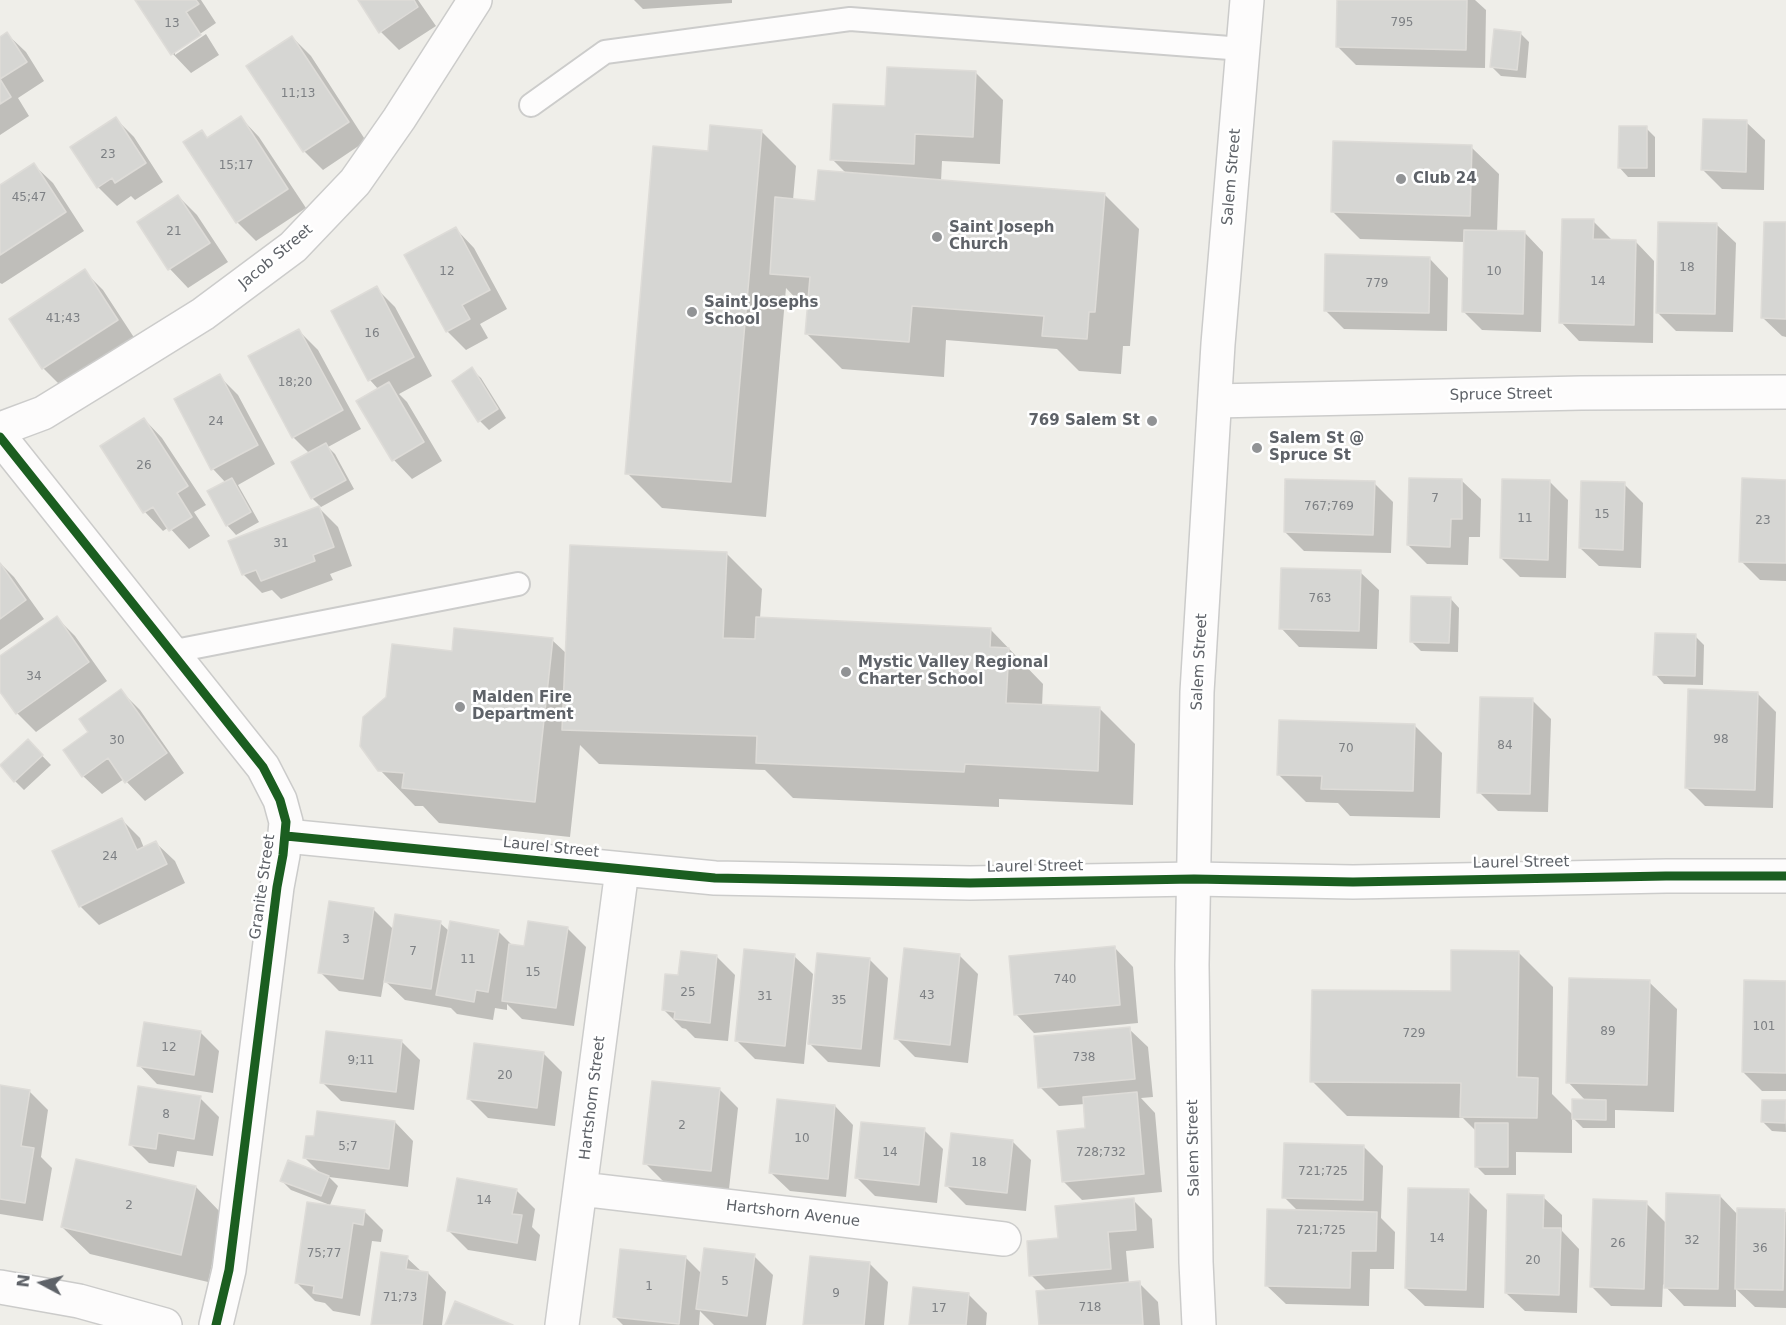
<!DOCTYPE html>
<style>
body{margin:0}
#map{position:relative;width:1786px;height:1325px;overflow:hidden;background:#efeee9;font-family:"DejaVu Sans",sans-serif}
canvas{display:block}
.north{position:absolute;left:12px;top:1253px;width:60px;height:60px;-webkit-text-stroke:4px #fff;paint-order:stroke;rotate:277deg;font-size:16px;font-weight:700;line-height:24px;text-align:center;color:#5e6268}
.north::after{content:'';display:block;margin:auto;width:21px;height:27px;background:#5e6268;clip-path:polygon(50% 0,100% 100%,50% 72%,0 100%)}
</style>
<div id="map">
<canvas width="1786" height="1325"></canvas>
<div class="north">N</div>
</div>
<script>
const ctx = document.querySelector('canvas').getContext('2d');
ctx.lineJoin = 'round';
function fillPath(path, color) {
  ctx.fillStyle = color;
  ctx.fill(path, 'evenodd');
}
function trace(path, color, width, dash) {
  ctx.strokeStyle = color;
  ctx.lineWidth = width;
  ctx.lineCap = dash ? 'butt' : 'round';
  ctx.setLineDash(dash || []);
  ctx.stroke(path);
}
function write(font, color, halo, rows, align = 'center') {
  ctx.font = font + ' "DejaVu Sans",sans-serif';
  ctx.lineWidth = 5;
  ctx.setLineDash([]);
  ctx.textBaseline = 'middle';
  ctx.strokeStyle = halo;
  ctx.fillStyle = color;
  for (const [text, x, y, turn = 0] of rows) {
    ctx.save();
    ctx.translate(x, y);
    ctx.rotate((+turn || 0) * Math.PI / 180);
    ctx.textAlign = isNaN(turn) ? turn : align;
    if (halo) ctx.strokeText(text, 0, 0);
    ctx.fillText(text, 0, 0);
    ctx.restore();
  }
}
fillPath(new Path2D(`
 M137 0H201L216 23 175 51V55L206 34 219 55 191 73 173 54Z
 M359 0H418L436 26 399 50 381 32Z
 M634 0H732V3L643 9Z
 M1338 0H1475L1486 10 1485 68 1356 65 1337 46Z
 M1520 33 1529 42 1526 78 1501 76 1492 67Z
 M7 34 26 52 44 81 18 98 29 116 0 135V38Z
 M292 37 311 56 366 141 323 170 304 151Z
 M976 73 1003 100 1000 164 942 161 941 181 1104 194 1139 229 1130 346H1123L1121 374 1079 371 1057 349 946 340 944 377 842 369 807 334 809 309H806L786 288 766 517 662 508 627 473 709 152 761 131 796 166 793 200 817 202 847 174 832 159 887 108Z
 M241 118 259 137 306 208 256 241 237 222 202 132 208 139Z
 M116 119 134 137 163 182 135 200 131 196 117 206 98 187 72 147Z
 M1746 122 1765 140 1764 190 1722 189 1703 170Z
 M1646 128 1655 137V177H1628L1619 167Z
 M1471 147 1499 174 1497 232 1525 233 1543 252 1541 332 1482 330 1463 311 1465 242 1360 239 1332 211Z
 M34 165 53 183 84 231 2 284 0 283V187Z
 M178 196 197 215 228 262 188 288 170 269 139 222Z
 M1593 221 1612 240 1636 242 1654 261 1653 343 1579 341 1561 322Z
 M1786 224V337L1782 336 1763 318Z
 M1717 225 1736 243 1733 332 1676 331 1657 312Z
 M456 229 474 248 507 309 480 324 488 338 466 350 447 331Z
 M1430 259 1448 278 1447 331 1344 329 1325 310Z
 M84 271 103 290 135 339 62 387 43 368Z
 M376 288 395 307 432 376 399 394 407 402 442 461 412 479 394 460 358 402 379 390 370 380 333 312Z
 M299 331 318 350 361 429 328 447 335 454 354 489 321 507 312 498 309 453 293 437Z
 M471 369 481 378 506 418 489 430 480 421Z
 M219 376 238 395 275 464 238 485 259 522 236 535 227 525 209 492 226 483 213 469 176 400Z
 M144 419 162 438 206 505 194 512 210 536 189 549 169 527 163 531 145 512 102 446Z
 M1462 481 1481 499 1480 537H1469L1468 565 1427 564 1408 545Z
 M1549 481 1568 500 1566 578 1520 577 1501 558Z
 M1786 481V581L1760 580 1741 561Z
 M1374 483 1393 502 1391 553 1304 551 1285 532Z
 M1624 484 1643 503 1641 568 1599 566 1580 548Z
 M319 508 338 527 352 566 330 574 333 580 281 599 272 590 262 593 243 574Z
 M726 553 762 589 760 618 990 629 1043 684 1042 706 1099 708 1135 744 1133 805 999 799V807L793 798 765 770 599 764 580 745 570 837 439 823 423 806H415L380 770 453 652 552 640 567 654Z
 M0 563 14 577 44 619 0 650Z
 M1360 572 1379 590 1377 649 1299 647 1281 628Z
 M1450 598 1459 608 1458 652 1421 651 1411 641Z
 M57 618 75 636 107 681 36 732 17 713 0 690V658Z
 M1695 636 1704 645 1703 685 1664 684 1655 674Z
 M121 691 140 710 184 773 145 801 124 779 102 794 83 776 90 732Z
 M1757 693 1776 712 1773 808 1705 806 1686 787Z
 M1532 700 1551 719 1548 812 1498 811 1479 792Z
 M1414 725 1442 753 1440 818 1350 816 1338 803 1306 802 1279 775Z
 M28 741 51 765 24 790 15 781Z
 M121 819 140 838 144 848 156 843 175 861 185 883 99 925 80 906Z
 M373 909 394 930 440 923 449 931H498L513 946 525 948 567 928 586 947 574 1026 522 1019 507 1004V1010L495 1008 493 1020 457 1014 451 1008 405 1000 384 980 381 997 339 991 320 972Z
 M1115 948 1133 967 1138 1023 1034 1033 1016 1014Z
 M1518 952 1553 987 1552 1094 1574 1116 1586 1101 1568 1082 1649 982 1677 1009 1674 1112 1615 1110V1128H1583L1572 1117V1153L1516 1152V1175H1485L1476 1166V1131L1463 1118 1347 1116 1312 1081Z
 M959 955 978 974 968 1063 915 1057 896 1038Z
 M716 956 735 975 728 1041 695 1038 686 1029 682 1028 663 1009 680 977Z
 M794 956 813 974 804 1064 755 1059 736 1040Z
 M870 960 888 978 880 1067 828 1062 809 1043Z
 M1786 983V1091H1762L1743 1072Z
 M1129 1029 1148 1047 1153 1097 1141 1098 1155 1113 1162 1192 1082 1200 1063 1181 1087 1130 1085 1104 1059 1106 1040 1087Z
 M200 1032 219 1051 213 1093 157 1084 139 1065Z
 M401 1041 420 1060 414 1110 341 1101 322 1082Z
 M543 1053 562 1072 555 1126 488 1118 469 1099Z
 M0 1087 30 1092 48 1110 41 1157 52 1168 43 1221 0 1214Z
 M719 1089 738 1108 729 1189 664 1182 645 1163Z
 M200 1098 219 1117 213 1156 177 1151 174 1167 149 1163 130 1144Z
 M1785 1102 1786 1132 1772 1131 1763 1122Z
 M835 1106 853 1125 846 1197 790 1191 771 1173Z
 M395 1122 413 1141 408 1187 329 1177 338 1186 330 1205 291 1190 282 1181 321 1174 305 1158Z
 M924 1130 943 1149 937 1203 875 1196 856 1177Z
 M1012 1141 1031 1160 1026 1211 966 1205 947 1186Z
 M1364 1147 1383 1166 1381 1218 1395 1232 1394 1269H1370L1369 1306 1286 1304 1267 1286 1298 1211 1284 1197Z
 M196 1187 223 1215 208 1282 90 1254 62 1227Z
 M516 1190 535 1209 532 1227 540 1235 536 1261 468 1250 449 1231Z
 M1468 1191 1487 1210 1484 1308 1425 1306 1406 1288Z
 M1720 1196 1738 1215 1786 1212V1308L1755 1307 1736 1289V1307L1684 1306 1663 1284 1662 1307 1611 1306 1592 1287 1646 1203 1667 1224Z
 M1543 1197 1562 1215V1231L1579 1249 1577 1313 1525 1311 1506 1293Z
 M1133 1200 1152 1219 1154 1248 1126 1251 1129 1284 1139 1283 1158 1302 1160 1325H1041L1047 1291 1031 1275 1060 1240Z
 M308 1203 365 1212 383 1230 381 1242 372 1241 360 1316 333 1311 325 1303 315 1301 297 1283Z
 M754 1256 773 1275 766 1325H714L700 1311 699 1325H623L615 1317 685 1257 702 1274Z
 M407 1258 422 1272 428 1273 446 1292 442 1325H373Z
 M870 1264 888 1282 884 1325H804Z
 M968 1294 987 1313 986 1325H911Z`), '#0003');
const building = new Path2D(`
 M135 0H196L199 4 186 12 201 35 171 55Z
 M358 0H414L418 7 379 33Z
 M1337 0H1467L1466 50 1336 47Z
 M1494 29 1521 32 1517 70 1490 67Z
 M7 32 27 62 0 79V37Z
 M292 36 349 122 303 152 246 66Z
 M887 67 976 71 973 137 915 134 914 164 830 160 833 104 885 106Z
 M0 79 11 97 0 104Z
 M241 116 288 189 236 223 183 142 202 130 207 138Z
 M116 117 146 163 115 183 112 178 97 188 70 147Z
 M1703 119 1747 120 1746 172 1701 170Z
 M710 125 762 130 731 482 625 474 653 146 708 151Z
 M1619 126H1647V168H1618Z
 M1333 141 1472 145 1470 216 1331 212Z
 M34 163 66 212 0 255V185Z
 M818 170 1105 193 1095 312H1089L1087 339 1042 336 1044 316 912 306 909 342 805 334 810 277 770 274 775 197 815 201Z
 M178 195 210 243 168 270 137 222Z
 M1562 219H1594L1593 239 1636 240 1634 325 1559 323Z
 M1658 222 1717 223 1715 314 1656 313Z
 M1764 222H1786V319L1761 318Z
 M456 227 490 290 462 305 470 319 446 332 404 255Z
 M1464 230 1525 231 1523 314 1462 312Z
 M1325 254 1430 257 1429 313 1324 311Z
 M85 269 118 320 42 369 9 319Z
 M377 286 414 357 368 381 331 311Z
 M299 329 343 410 292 438 248 356Z
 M472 367 498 409 478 422 452 381Z
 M220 374 258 445 211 470 174 399Z
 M389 382 424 442 392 461 356 401Z
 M144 418 188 486 177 493 192 517 169 531 153 507 143 513 100 446Z
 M326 443 346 480 311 499 291 462Z
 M232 478 251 512 226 526 207 491Z
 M1409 478 1462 479V519H1451L1450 547 1407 545Z
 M1742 478 1786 480V563L1739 562Z
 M1285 479 1375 481 1373 535 1284 532Z
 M1502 479 1550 480 1548 560 1500 558Z
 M1581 481 1625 482 1623 550 1579 548Z
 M319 506 334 547 313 555 315 561 261 581 256 570 242 575 228 541Z
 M570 545 727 552 723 638 755 639 756 617 991 628 990 647 1009 648 1006 703 1100 707 1098 771 965 764 964 772 756 763 757 736 562 730Z
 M0 563 26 600 0 619Z
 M1281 568 1361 570 1359 631 1279 629Z
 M1411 596 1451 597 1449 643 1410 642Z
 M57 616 89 662 16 714 0 692V656Z
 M454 628 553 638 535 802 402 788 404 773 378 771 360 746 363 717 386 697 392 644 452 651Z
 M1655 633 1696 634 1695 676 1653 675Z
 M121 689 167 753 125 783 108 758 82 777 63 750 88 732 79 719Z
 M1688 689 1758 692 1755 790 1685 788Z
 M1480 697 1533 698 1530 794 1477 793Z
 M1279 720 1415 724 1413 791 1321 789 1322 776 1277 775Z
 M28 739 43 755 14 782 0 765Z
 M122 818 137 850 156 841 167 864 79 907 52 851Z
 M329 901 374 908 363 979 318 973Z
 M395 914 441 921 431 989 384 982Z
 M450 921 499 930 488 992 476 990 474 1002 436 995Z
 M528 921 568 927 556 1008 502 1001 509 944 524 946Z
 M1115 946 1120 1005 1014 1015 1009 956Z
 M904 948 960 954 950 1045 894 1039Z
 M744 949 795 954 785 1046 735 1041Z
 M1451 950 1519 951 1517 1077 1538 1078 1537 1118 1460 1117 1461 1083 1310 1082 1312 990 1451 991Z
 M681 951 717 955 710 1023 674 1019 675 1012 662 1010 665 974 678 975Z
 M817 953 870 958 861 1049 808 1044Z
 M1569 978 1650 980 1647 1085 1566 1083Z
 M1744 980 1786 981V1073L1742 1072Z
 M144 1022 201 1031 194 1075 137 1066Z
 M1130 1027 1135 1079 1038 1088 1034 1036Z
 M326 1031 402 1040 396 1092 320 1083Z
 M474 1043 544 1052 537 1108 467 1099Z
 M652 1081 720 1088 711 1171 643 1164Z
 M0 1085 30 1090 21 1146 34 1148 25 1203 0 1199Z
 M138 1086 201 1096 194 1139 158 1133 156 1149 129 1145Z
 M1137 1092 1144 1174 1062 1182 1057 1131 1085 1128 1083 1097Z
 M777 1099 835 1105 828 1179 769 1173Z
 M1572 1099 1606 1100V1120L1572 1119Z
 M1762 1100H1786L1785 1123 1761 1122Z
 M317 1111 395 1121 389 1169 303 1158 306 1136H314Z
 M861 1122 925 1128 919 1185 855 1178Z
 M1475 1123H1508V1167H1475Z
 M951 1133 1013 1140 1007 1193 945 1186Z
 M1284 1143 1364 1145 1363 1200 1282 1198Z
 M76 1159 196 1186 181 1255 61 1227Z
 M288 1160 329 1176 321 1196 280 1181Z
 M457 1178 517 1189 512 1214 522 1215 517 1243 447 1231Z
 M1408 1188 1469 1189 1466 1290 1405 1288Z
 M1666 1193 1720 1195 1718 1289 1664 1288Z
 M1507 1194 1544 1195 1543 1228H1561L1559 1295 1505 1293Z
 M1134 1198 1136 1230 1108 1232 1111 1269 1029 1276 1027 1241 1058 1238 1055 1206Z
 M1593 1199 1647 1201 1644 1289 1590 1287Z
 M307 1202 365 1210 363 1225 353 1223 342 1298 313 1293 314 1286 295 1283Z
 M1737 1208 1785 1209 1783 1290 1735 1289Z
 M1267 1209 1377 1212 1376 1251H1351L1350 1288 1265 1286Z
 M704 1248 755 1254 747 1316 696 1309Z
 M620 1249 686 1256 679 1324 613 1317Z
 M381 1252 408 1256 406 1269 428 1272 422 1325H371Z
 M810 1256 870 1262 864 1325H803Z
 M1140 1281 1143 1325H1039L1036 1291Z
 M913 1287 969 1293 966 1325H909Z
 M455 1301 513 1325H445Z`);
fillPath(building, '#d6d6d3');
trace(building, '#dedcd8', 1.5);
const lane = new Path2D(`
 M531 105 605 52 850 19 1243 49
 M170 652 518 584`);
const street = new Path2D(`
 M1215 401 1581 393 1786 392
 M0 429 43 413 113 370 203 314 293 247 355 182 399 119 475 0
 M286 836 715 878 970 883 1194 879 1353 882 1666 876H1786
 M581 1189 1004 1239
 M562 1325 622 870`);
const secondary = new Path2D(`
 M0 437 263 767 280 800 286 822 283 855 277 887 229 1270 216 1325
 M0 1287 79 1301 165 1325
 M1199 1325 1196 1262 1192 965 1197 692 1218 344 1247 0`);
trace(lane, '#cccccb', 26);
trace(street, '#cccccb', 36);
trace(secondary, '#cbcbca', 36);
trace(lane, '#fdfcfc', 22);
trace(street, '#fdfcfc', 33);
trace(secondary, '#fdfcfc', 33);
trace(new Path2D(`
 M0 437 263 767 280 800 286 822 283 855 277 887 229 1270 216 1325
 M286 836 715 878 970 883 1194 879 1353 882 1666 876H1786`), '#1b5e20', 9);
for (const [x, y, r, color] of [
 [1401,179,6,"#919395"],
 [937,237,6,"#919395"],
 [692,312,6,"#919395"],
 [1152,421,6,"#919395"],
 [1257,448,6,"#919395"],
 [846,672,6,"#919395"],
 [460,707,6,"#919395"]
]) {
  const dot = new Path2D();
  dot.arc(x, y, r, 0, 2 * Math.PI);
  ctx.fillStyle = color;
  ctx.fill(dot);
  trace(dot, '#fff', 2);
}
write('12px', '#7d8084', null, [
 ["795",1402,23],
 ["13",172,24],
 ["11;13",298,94],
 ["23",108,155],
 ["15;17",236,166],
 ["45;47",29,198],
 ["21",174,232],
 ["18",1687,268],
 ["12",447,272],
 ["10",1494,272],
 ["14",1598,282],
 ["779",1377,284],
 ["41;43",63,319],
 ["16",372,334],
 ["18;20",295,383],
 ["24",216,422],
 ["26",144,466],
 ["7",1435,499],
 ["767;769",1329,507],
 ["15",1602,515],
 ["11",1525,519],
 ["23",1763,521],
 ["31",281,544],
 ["763",1320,599],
 ["34",34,677],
 ["98",1721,740],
 ["30",117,741],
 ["84",1505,746],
 ["70",1346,749],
 ["24",110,857],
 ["3",346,940],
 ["7",413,952],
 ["11",468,960],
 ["15",533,973],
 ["740",1065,980],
 ["25",688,993],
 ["43",927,996],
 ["31",765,997],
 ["35",839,1001],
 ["101",1764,1027],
 ["89",1608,1032],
 ["729",1414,1034],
 ["12",169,1048],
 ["738",1084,1058],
 ["9;11",361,1061],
 ["20",505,1076],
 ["8",166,1115],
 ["2",682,1126],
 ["10",802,1139],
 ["5;7",348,1147],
 ["14",890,1153],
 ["728;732",1101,1153],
 ["18",979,1163],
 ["721;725",1323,1172],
 ["14",484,1201],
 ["2",129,1206],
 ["721;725",1321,1231],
 ["14",1437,1239],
 ["32",1692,1241],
 ["26",1618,1244],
 ["36",1760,1249],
 ["75;77",324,1254],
 ["20",1533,1261],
 ["5",725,1282],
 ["1",649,1287],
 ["9",836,1294],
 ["71;73",400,1298],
 ["718",1090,1308],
 ["17",939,1309]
]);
write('15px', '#5e6268', '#fff', [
 ["Salem Street",1232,177,-85],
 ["Jacob Street",276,257,-40],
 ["Spruce Street",1501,395,-1],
 ["Salem Street",1200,662,-87],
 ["Laurel Street",551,848,6],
 ["Laurel Street",1521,863,-1],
 ["Laurel Street",1035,867,-1],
 ["Granite Street",263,887,-82],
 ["Hartshorn Street",593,1098,-83],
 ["Salem Street",1194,1148,-91],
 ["Hartshorn Avenue",793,1214,7]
]);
write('bold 15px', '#5e6268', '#fff', [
 ["Club 24",1413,179],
 ["Saint Joseph",949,228],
 ["Church",949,245],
 ["Saint Josephs",704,303],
 ["School",704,320],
 ["769 Salem St",1140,421,"right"],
 ["Salem St @",1269,439],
 ["Spruce St",1269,456],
 ["Mystic Valley Regional",858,663],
 ["Charter School",858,680],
 ["Malden Fire",472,698],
 ["Department",472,715]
], 'left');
</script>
